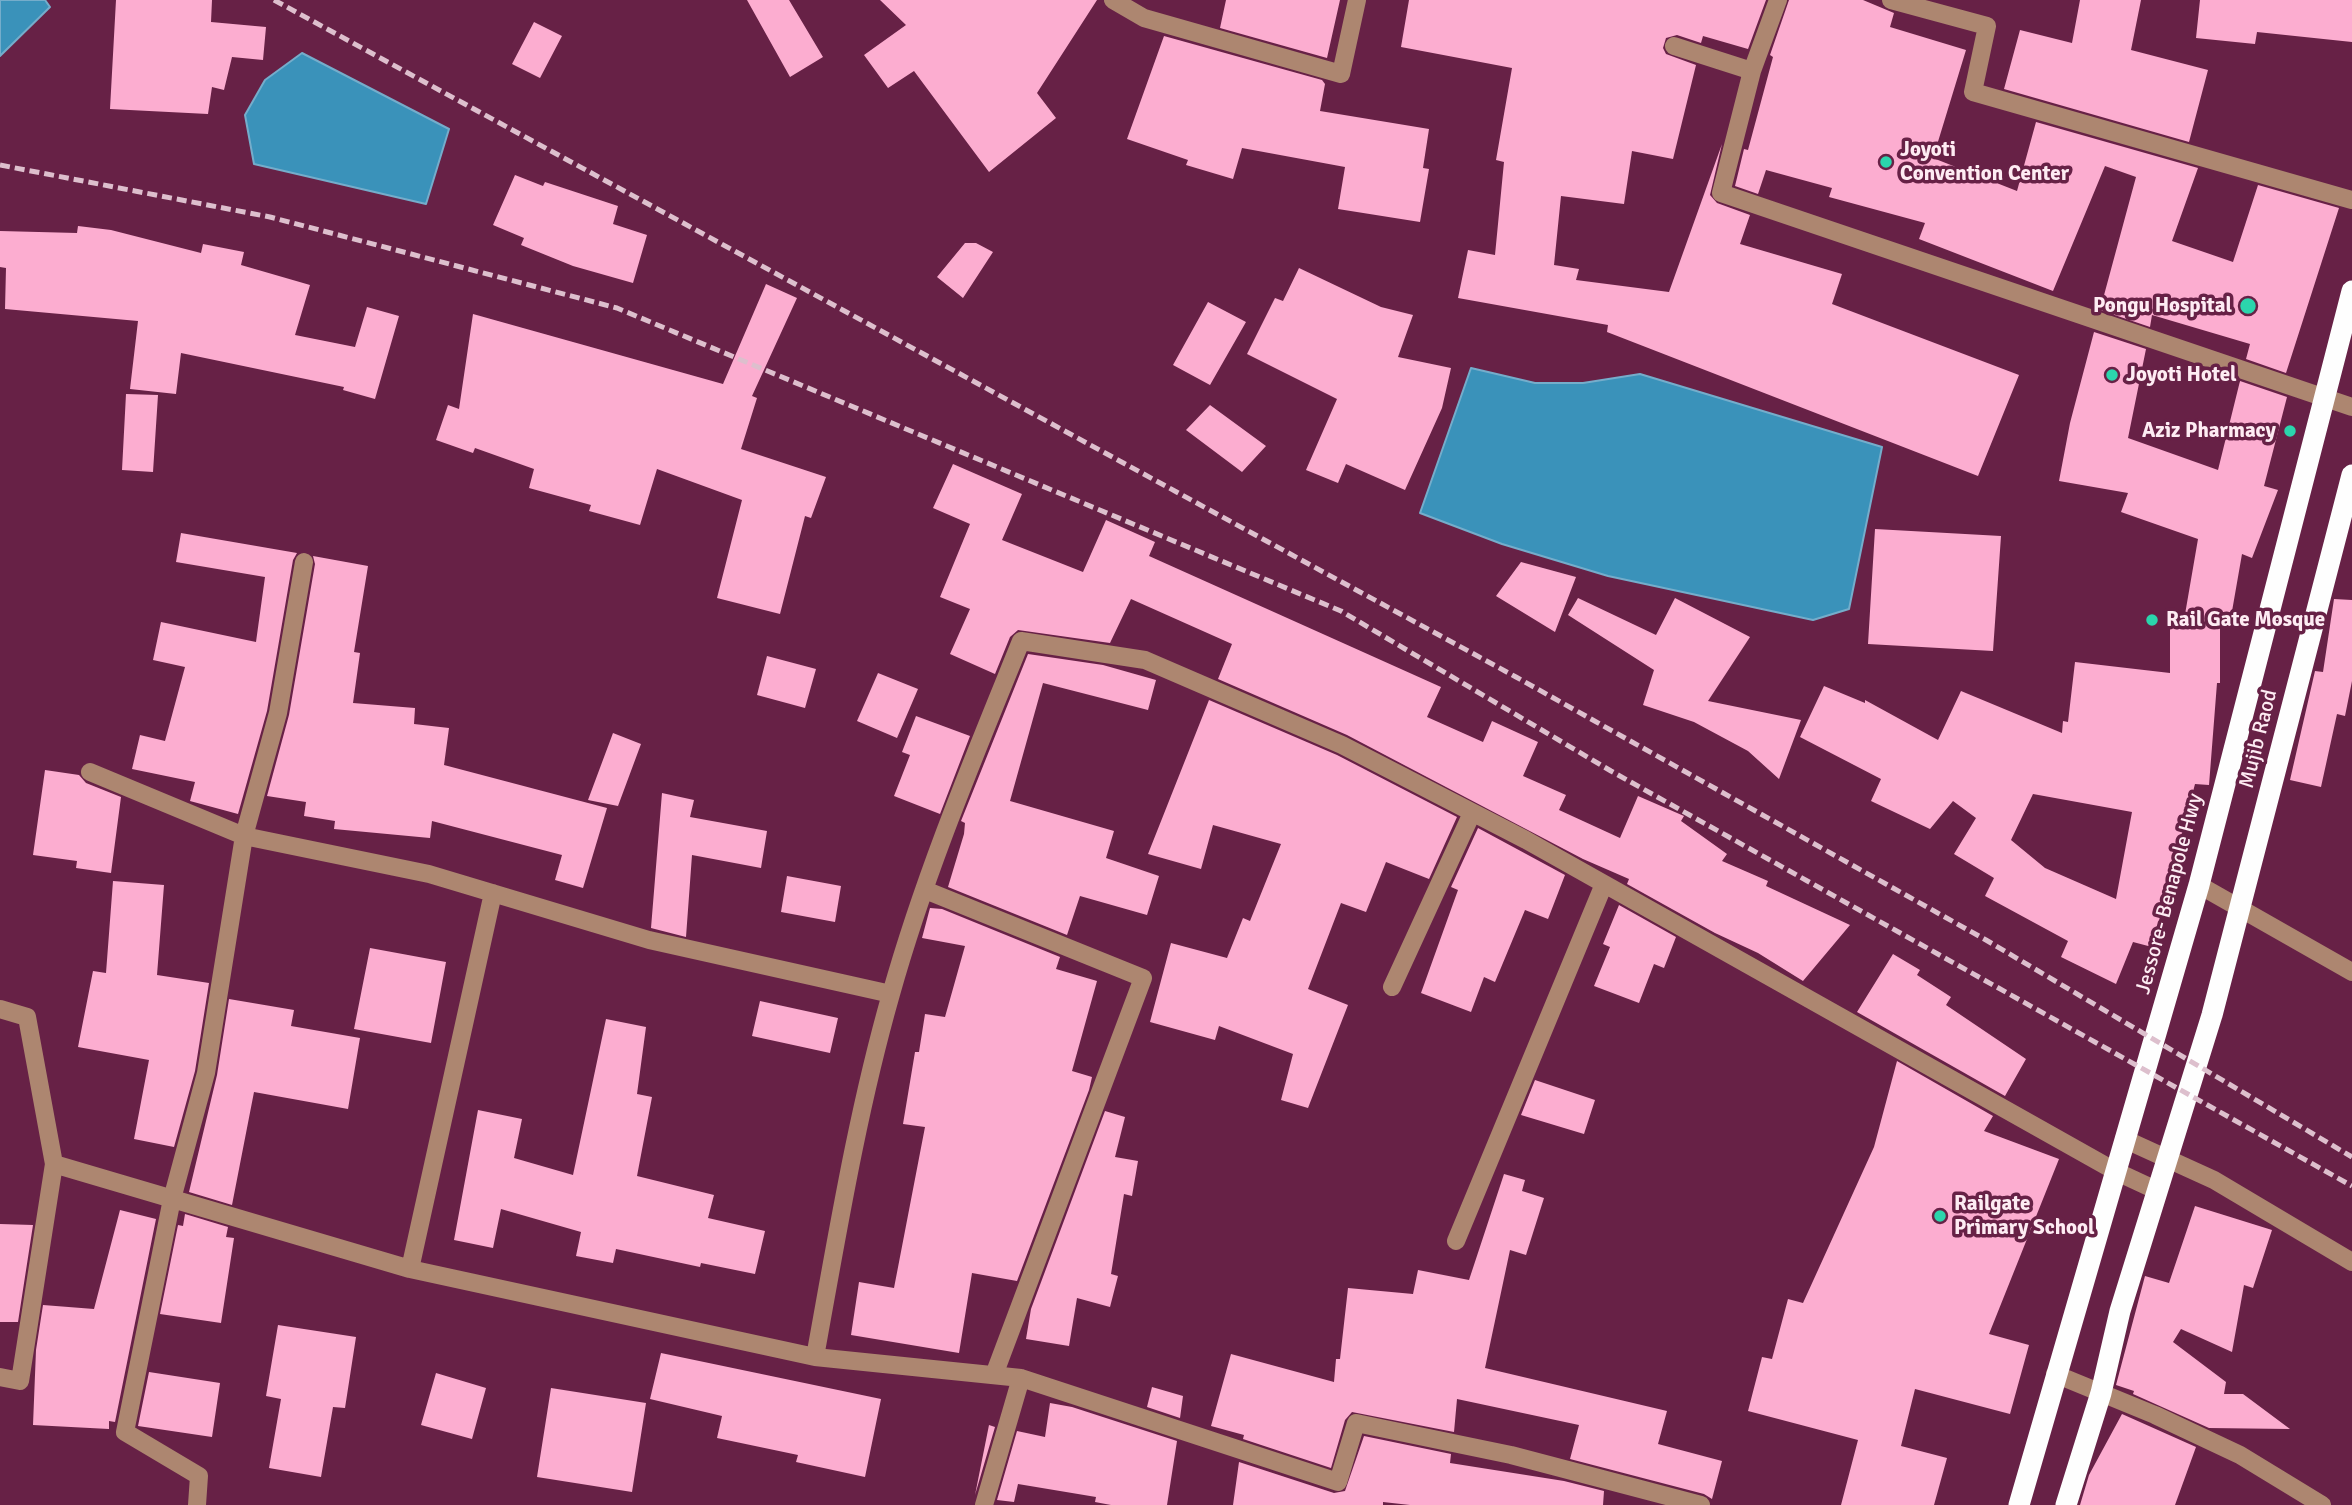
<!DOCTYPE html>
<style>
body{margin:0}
canvas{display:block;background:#672146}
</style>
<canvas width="2352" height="1505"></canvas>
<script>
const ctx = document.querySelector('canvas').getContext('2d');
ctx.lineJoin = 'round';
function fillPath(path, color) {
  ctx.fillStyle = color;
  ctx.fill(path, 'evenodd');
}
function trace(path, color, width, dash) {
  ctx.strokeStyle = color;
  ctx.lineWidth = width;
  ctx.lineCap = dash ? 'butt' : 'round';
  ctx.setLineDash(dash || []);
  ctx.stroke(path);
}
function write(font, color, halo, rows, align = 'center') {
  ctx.font = font + ' Signika,sans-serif';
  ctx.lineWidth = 7;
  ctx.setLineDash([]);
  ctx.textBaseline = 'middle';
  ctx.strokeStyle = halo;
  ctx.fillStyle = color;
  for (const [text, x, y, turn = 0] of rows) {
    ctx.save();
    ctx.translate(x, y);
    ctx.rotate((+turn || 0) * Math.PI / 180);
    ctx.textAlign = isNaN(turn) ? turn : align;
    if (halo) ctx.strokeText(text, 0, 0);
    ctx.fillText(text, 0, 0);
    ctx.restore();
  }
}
const water = new Path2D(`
 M0 0H45L50 7 0 56Z
 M302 53 449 129 426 204 254 164 245 115 265 80Z
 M1471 368 1535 383H1583L1640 374 1882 447 1849 609 1813 620 1608 576 1502 544 1420 513Z`);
fillPath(water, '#3a92ba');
trace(water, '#75adcb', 2);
fillPath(new Path2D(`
 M116 0H212L211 22 266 27 263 60 232 57 224 90 212 87 208 114 110 109Z
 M747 0H789L823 57 790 77Z
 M880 0H1097L1037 93 1056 118 989 172 914 71 888 88 864 55 906 25Z
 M1226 0H1340L1327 58 1220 28Z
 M1409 0H1766L1748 49 1703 36 1701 43 1677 35 1666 38 1663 48 1666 54 1696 65 1673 159 1632 151 1624 204 1561 196 1554 265 1579 269 1576 280 1669 292 1722 144 1710 195 1717 203 1750 215 1740 244 1842 274 1832 304 2019 375 1978 476 1607 332 1608 325 1458 298 1468 250 1495 255 1504 162 1496 160 1512 68 1401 47Z
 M1789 0H1863L1894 13 1890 27 1966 50 1933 158 2017 191 2036 122 2198 168 2172 241 2233 262 2258 185 2339 208 2286 373 2246 359 2250 344 2152 315 2150 327 2100 310 2136 177 2105 166 2053 291 1919 239 1925 223 1829 197 1832 188 1766 170 1758 194 1735 186 1744 149 1748 150 1773 57 1770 55Z
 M2080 0H2141L2131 50 2208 70 2189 142 2004 89 2020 30 2072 43Z
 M2200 0H2352V42L2257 32 2255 44 2196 38Z
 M534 22 562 36 540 78 512 64Z
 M1164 36 1322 80 1325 84 1320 111 1429 129 1423 168 1429 169 1420 222 1338 209 1345 167 1242 148 1233 179 1186 165 1188 160 1127 139Z
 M515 175 543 186 545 182 618 206 613 224 647 235 633 283 573 266 521 245 524 238 493 225Z
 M78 226 111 230 201 253 203 244 244 252 241 265 310 285 295 335 355 347 367 307 399 316 375 399 343 390 344 387 181 353 176 394 130 389 138 321 5 309 6 268 0 267V231L77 233Z
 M965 243H976L993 252 963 298 937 277Z
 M1299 268 1381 307 1413 315 1398 357 1451 368 1442 408 1405 490 1346 464 1338 483 1306 470 1337 399 1247 354 1275 298 1283 301Z
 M766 284 797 298 752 396 757 398 741 449 826 477 811 518 805 516 780 614 717 598 742 500 657 469 640 525 589 511 591 505 529 488 534 469 475 448 473 453 436 440 448 405 459 409 473 314 723 384Z
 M1208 302 1246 322 1210 385 1173 365Z
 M2094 332 2146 349 2128 438 2218 470 2240 381 2287 397 2264 486 2278 490 2252 558 2242 554 2231 617 2220 615V683H2217L2209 785 2195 784 2152 947 2133 942 2116 984 2061 957 2068 941 1985 896 1994 878 1954 854 1976 818 1953 801 1930 829 1871 801 1881 779 1800 737 1824 686 1865 703V700L1938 740 1961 691 2062 733 2063 721 2068 722 2075 662 2170 673V626H2183L2198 539 2121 512 2128 493 2059 481 2070 423ZM2033 794 2132 812 2116 899 2045 868 2011 840Z
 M126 394 158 395 153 472 122 470Z
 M1210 405 1266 446 1242 472 1186 430Z
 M953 464 1022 494 1002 540 1083 572 1106 520 1155 542 1149 556 1441 687 1427 717 1483 742 1492 721 1538 742 1523 776 1566 795 1559 810 1620 838 1638 796 1684 816 1681 821 1727 854 1722 861 1768 881 1766 886 1850 925 1803 981 1758 953 1715 933 1627 884 1629 879 1583 859 1347 735 1218 679 1232 644 1131 599 1110 643 1018 630 1010 637 995 674 950 654 970 609 940 597 970 524 933 508Z
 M1875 529 2001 536 1993 651 1868 644Z
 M181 533 297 553 293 560 267 711 238 814 190 801 195 782 132 769 140 735 165 741 185 667 153 660 161 622 256 642 265 577 176 562Z
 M313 556 368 566 354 652 360 653 353 703 415 708 414 724 449 728 444 765 607 808 583 888 555 880 562 855 432 821 430 838 334 829 335 821 304 816 306 802 267 796 289 715 315 564Z
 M1521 562 1576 577 1555 632 1496 596Z
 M1578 598 1656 635 1675 598 1750 637 1708 701 1801 720 1779 779 1748 751 1694 722 1643 705 1654 670 1568 615Z
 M2334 599 2352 600V681L2345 716 2337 714 2321 787 2290 780 2315 671 2323 672Z
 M1028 654 1103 665 1156 680 1148 710 1043 683 1010 801 1114 831 1106 858 1159 876 1147 915 1080 896 1067 935 948 887 964 834 965 823 961 821Z
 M767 656 816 669 805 708 757 695Z
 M878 673 918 689 897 738 857 721Z
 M1209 700 1337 755 1457 817 1429 879 1386 862 1366 912 1341 903 1308 989 1348 1005 1308 1108 1281 1100 1293 1054 1219 1026 1215 1040 1150 1022 1171 943 1227 958 1243 918 1250 921 1281 844 1213 825 1201 869 1148 854Z
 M916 716 970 736 940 814 894 796 910 755 902 752Z
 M613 733 641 744 618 806 588 800Z
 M45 770 79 775 86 783 121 797 111 873 76 868 77 861 33 855Z
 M662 793 694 800 690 817 767 831 761 868 692 855 686 937 651 928Z
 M1478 828 1565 875 1548 919 1525 910 1495 982 1484 977 1471 1012 1421 993 1458 890 1451 887Z
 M787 876 841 886 835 922 781 912Z
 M113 881 164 885 157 975 209 983 195 1071 174 1147 134 1139 149 1060 78 1047 93 971 106 973Z
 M1619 905 1676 937 1664 968 1654 964 1639 1003 1594 986 1610 947 1603 944Z
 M930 908 942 909 1060 957 1056 969 1097 981 1072 1071 1092 1077 1089 1090 1017 1281 972 1273 959 1353 851 1335 859 1282 894 1288 925 1127 903 1124 915 1052H919L925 1014 945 1017 965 946 922 938Z
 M370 948 446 962 431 1043 354 1029Z
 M1893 954 1920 970 1917 975 1951 997 1946 1005 2026 1059 2005 1096 1857 1012Z
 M229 999 294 1010 291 1026 360 1038 348 1109 254 1092 232 1205 189 1192 217 1075Z
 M760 1001 838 1018 830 1053 752 1036Z
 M606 1019 646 1027 637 1094 652 1097 637 1176 714 1195 708 1218 765 1231 755 1274 701 1263 700 1267 616 1249 613 1263 576 1256 581 1232 501 1209 493 1248 454 1240 478 1110 522 1119 514 1158 573 1175Z
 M1897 1061 1993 1116 1984 1131 2059 1159 1989 1334 2029 1345 2010 1414 1915 1389 1901 1446 1947 1458 1934 1505H1841L1858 1440 1748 1411 1762 1357 1772 1359 1788 1299 1803 1303 1874 1147Z
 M1535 1080 1595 1100 1584 1134 1521 1115Z
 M1105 1111 1125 1117 1115 1157 1138 1161 1132 1196 1124 1194 1111 1274 1118 1276 1110 1307 1077 1298 1069 1346 1026 1339 1031 1309Z
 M1504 1174 1525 1180 1522 1191 1544 1198 1526 1255 1510 1250 1485 1368 1667 1411 1658 1444 1722 1461 1712 1499 1704 1494 1570 1459 1579 1425 1457 1399 1454 1432 1352 1412 1345 1420 1331 1468 1243 1439 1244 1435 1211 1426 1231 1354 1334 1382 1336 1359H1340L1348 1288 1413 1294 1418 1270 1469 1280Z
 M2195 1206 2272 1230 2253 1288 2244 1285 2232 1352 2181 1329 2173 1342 2226 1382 2224 1394H2243L2290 1429 2209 1428 2133 1394 2134 1391 2116 1385 2145 1276 2169 1283Z
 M120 1210 156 1219 115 1422 109 1421V1429L33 1425 36 1350 43 1305 94 1309Z
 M185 1214 228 1227 226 1237 234 1238 221 1323 160 1314 178 1225 183 1226Z
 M0 1224 33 1225 18 1322H0Z
 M278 1325 356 1337 345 1408 333 1407 321 1477 269 1468 281 1399 266 1396Z
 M661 1353 881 1399 865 1477 796 1462 798 1455 717 1438 722 1416 650 1399Z
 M149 1372 220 1383 212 1437 138 1426Z
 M436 1373 486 1388 472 1439 421 1425Z
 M1152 1387 1183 1396 1180 1418 1147 1407Z
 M551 1388 646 1403 632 1492 537 1477Z
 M1050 1403 1072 1407 1177 1441 1167 1505H1111L1095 1502 1096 1497 1018 1484 1014 1502 997 1500 1017 1431 1045 1437Z
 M2122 1414 2196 1447 2175 1505H2080L2089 1475Z
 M989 1425 995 1427 975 1495Z
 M1364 1436 1451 1454 1450 1463 1564 1481 1604 1491 1603 1505H1410L1383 1502V1505H1233L1239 1462 1334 1493 1345 1491Z`), '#fcadd0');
trace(new Path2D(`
 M1113 0 1144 18 1341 74 1357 0
 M1891 0 1987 26 1973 92 2352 200
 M1674 46 1752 71 1721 193 2352 407
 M1752 71 1778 0
 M90 772 244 836 429 874 649 940 891 994
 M2199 885 2352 972
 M925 890 1143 978 994 1375
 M1392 987 1472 813
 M0 1009 27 1017 54 1164 410 1269 815 1357 1021 1378 1338 1482 1356 1423 1511 1455 1701 1505
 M2124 1139 2214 1180 2352 1262
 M1456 1241 1604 884
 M410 1269 493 893
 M815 1357C837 1236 857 1113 891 994 925 873 974 757 1021 641L1145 660 1342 745 1526 840 2115 1171 2158 1191
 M2055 1374 2155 1415 2240 1455 2322 1505
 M0 1377 20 1381 54 1164
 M197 1505 199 1476 125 1432 172 1199 206 1073 244 836 278 713 304 562
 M984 1505 1021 1378`), '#ad8670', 18);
trace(new Path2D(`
 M2019 1505 2199 885 2352 291
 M2066 1505 2101 1393 2120 1311 2212 1015 2352 475`), '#fefefe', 21);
trace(new Path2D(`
 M274 0 1516 677 1986 940 2352 1157
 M0 165 270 217 617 308 1341 611 1611 771 2352 1186`), '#ddbfcd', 5, [10, 5]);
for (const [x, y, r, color] of [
 [1886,162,7,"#2bd5ac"],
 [2248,306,9,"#2bd5ac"],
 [2112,375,7,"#2bd5ac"],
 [2290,431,7,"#2bd5ac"],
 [2152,620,7,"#2bd5ac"],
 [1940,1216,7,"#2bd5ac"]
]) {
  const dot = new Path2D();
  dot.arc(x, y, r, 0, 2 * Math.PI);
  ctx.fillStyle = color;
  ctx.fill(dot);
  trace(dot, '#672146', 2.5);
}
write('bold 21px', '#feecf3', '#672146', [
 ["Joyoti",1900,150],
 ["Convention Center",1900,174],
 ["Pongu Hospital",2232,306,"right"],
 ["Joyoti Hotel",2126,375],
 ["Aziz Pharmacy",2276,431,"right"],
 ["Rail Gate Mosque",2166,620],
 ["Railgate",1954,1204],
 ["Primary School",1954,1228]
], 'left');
write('21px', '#feecf3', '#672146', [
 ["Mujib Raod",2259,739,-76],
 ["Jessore- Benapole Hwy",2170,894,-75]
]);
</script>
